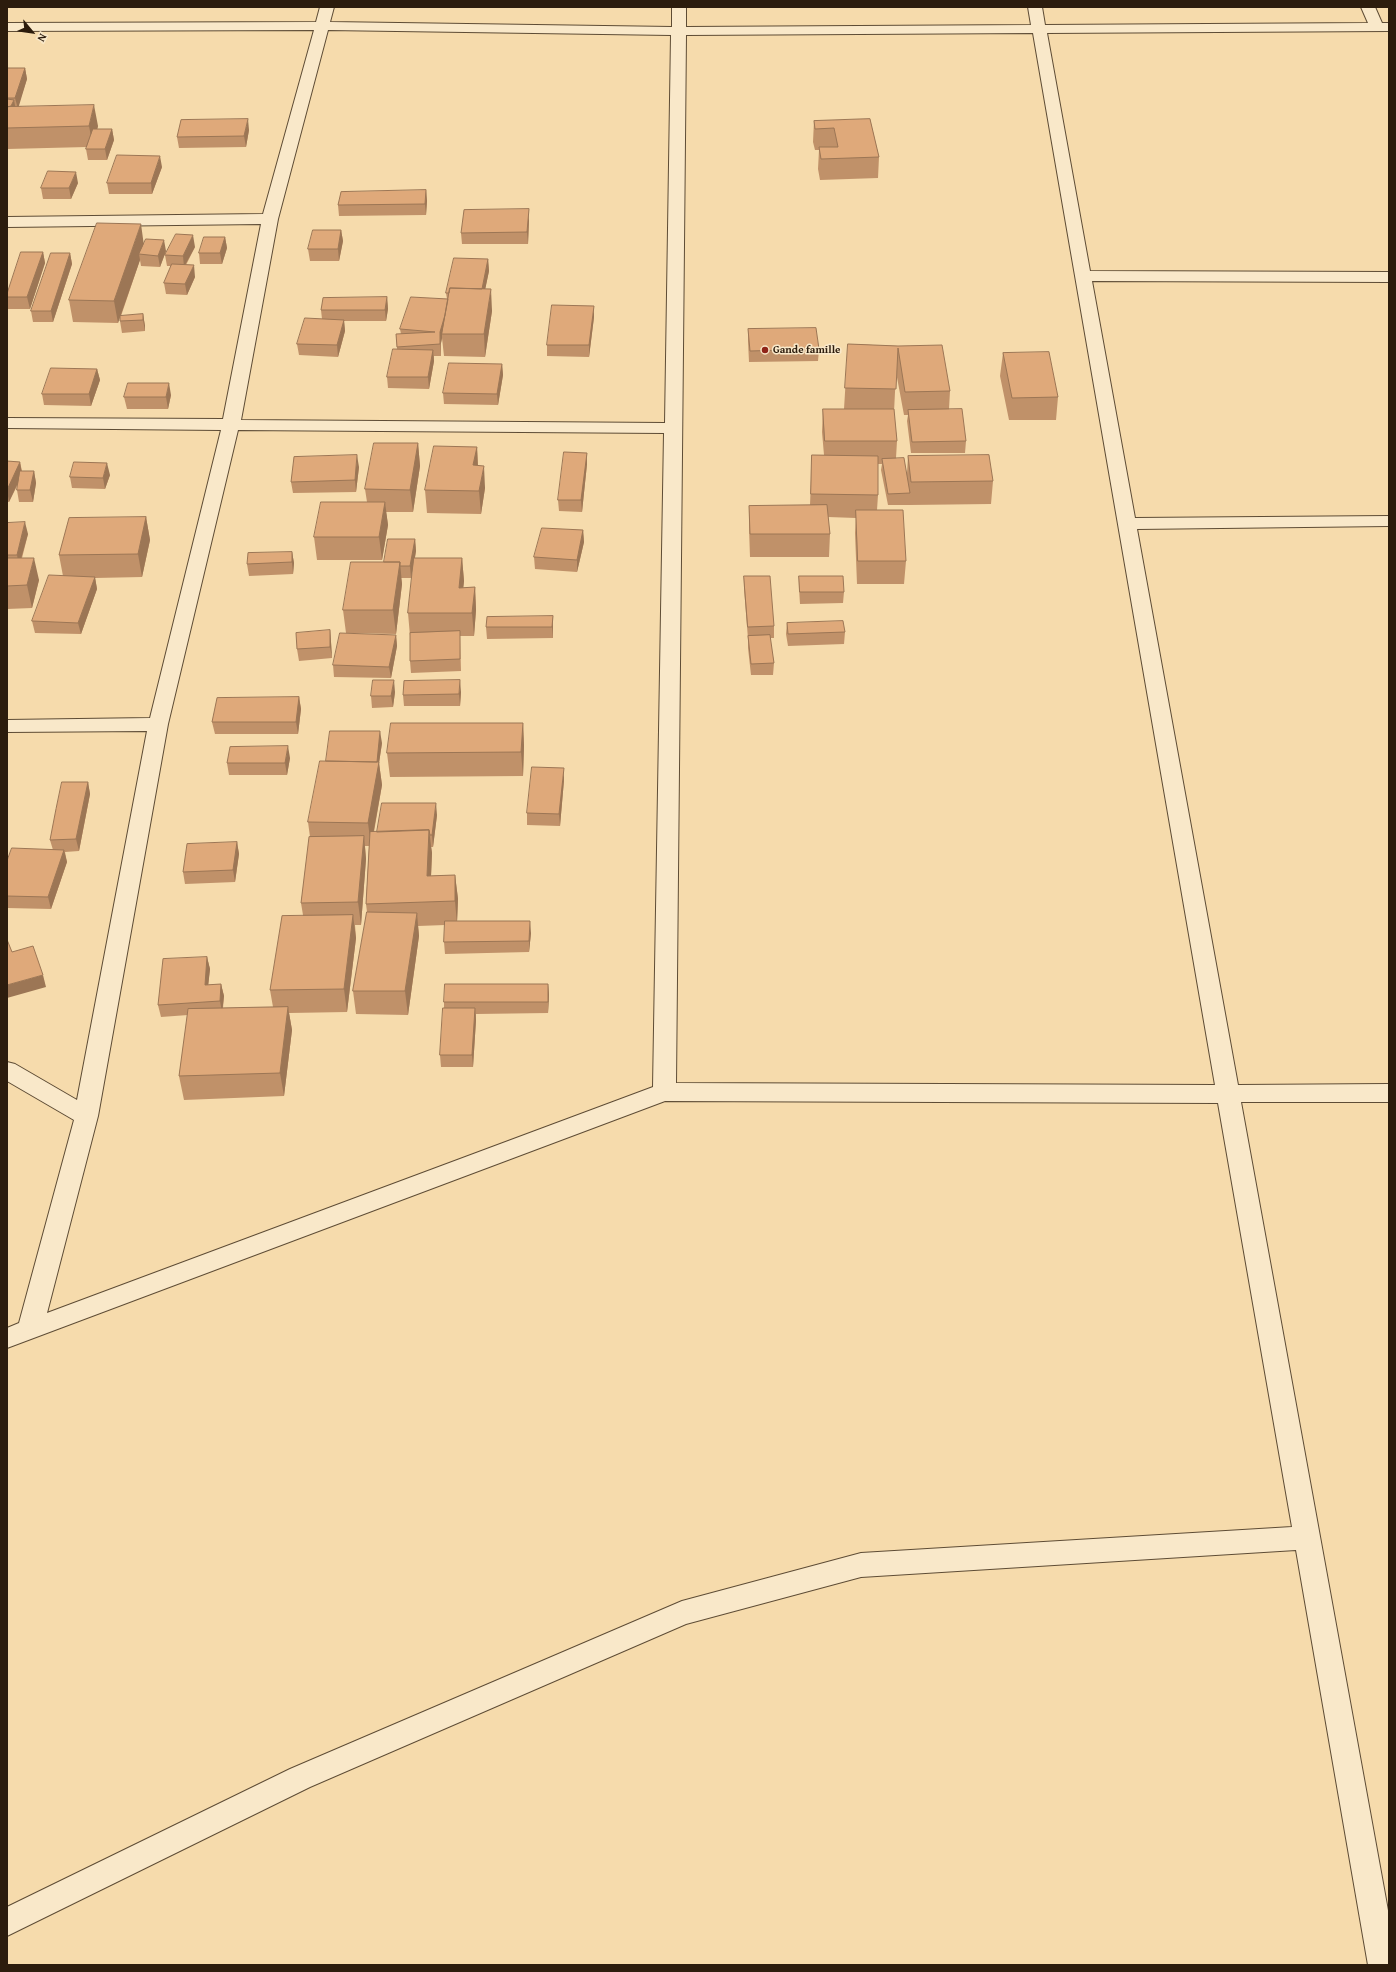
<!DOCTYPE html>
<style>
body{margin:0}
#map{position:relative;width:1396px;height:1972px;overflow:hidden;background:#f6dbac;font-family:"Gentium Book Plus",serif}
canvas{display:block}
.frame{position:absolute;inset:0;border:8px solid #2c1c0d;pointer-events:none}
.north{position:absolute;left:12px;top:12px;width:40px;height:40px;-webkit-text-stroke:3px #f9e8c9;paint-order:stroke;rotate:119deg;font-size:11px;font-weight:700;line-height:16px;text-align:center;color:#2c1c0d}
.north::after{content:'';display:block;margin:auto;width:14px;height:18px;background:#2c1c0d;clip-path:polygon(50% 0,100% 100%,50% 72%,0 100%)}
</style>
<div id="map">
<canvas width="1396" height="1972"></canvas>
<div class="frame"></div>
<div class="north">N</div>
</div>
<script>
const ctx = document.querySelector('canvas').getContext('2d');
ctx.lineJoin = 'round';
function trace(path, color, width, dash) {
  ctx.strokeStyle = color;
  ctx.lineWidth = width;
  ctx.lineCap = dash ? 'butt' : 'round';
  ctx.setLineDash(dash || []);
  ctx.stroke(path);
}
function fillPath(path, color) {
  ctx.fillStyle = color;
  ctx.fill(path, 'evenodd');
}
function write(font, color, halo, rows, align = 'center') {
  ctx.font = font + ' "Gentium Book Plus",serif';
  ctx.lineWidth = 3;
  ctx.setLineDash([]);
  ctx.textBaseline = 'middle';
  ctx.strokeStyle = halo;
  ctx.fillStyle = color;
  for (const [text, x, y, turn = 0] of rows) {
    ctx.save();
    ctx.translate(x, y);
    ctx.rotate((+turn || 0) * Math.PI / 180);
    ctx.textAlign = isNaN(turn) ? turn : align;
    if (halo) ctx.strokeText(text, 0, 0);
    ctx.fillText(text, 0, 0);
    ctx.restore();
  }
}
const street = new Path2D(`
 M320 7H334L330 22 672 27V7H686V27L1031 25 1028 7H1042L1045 25 1368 23 1361 7H1375L1382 23H1389V31L1047 33 1090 271 1389 272V282L1092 281 1135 518 1389 516V526L1137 529 1238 1085 1389 1084V1102H1241L1389 1916V1965H1368L1296 1550 861 1577 686 1624 310 1787 7 1936V1907L290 1769 682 1601 861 1553 1292 1527 1218 1103 665 1101 7 1348V1328L19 1323 74 1120 7 1081V1062L15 1064 77 1100 147 731 7 732V720L150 718 221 430 7 428V418L223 419 261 224 7 227V217L263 214 314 30 7 31V23L316 22ZM328 30 671 35 665 423 241 420 278 219ZM1033 33 1215 1085 676 1083 686 35ZM238 430 664 433 653 1087 47 1313 98 1116 168 724Z`);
trace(street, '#5e4c35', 2);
fillPath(street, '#f9e8c9');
fillPath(new Path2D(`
 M7 68H25L27 79 18 106 98 126 97 129H112L114 140 107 160H88L86 149 87 147 7 149Z
 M870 119 879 157 878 178 820 180 818 169 819 150H815L813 142 814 121Z
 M249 130 246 147 179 148 177 137Z
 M162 167 152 194H109L107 183Z
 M78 183 71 199H43L41 188Z
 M426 190 427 201 426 215 339 216 338 205Z
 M529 220 528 244H462L461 233Z
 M341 230 343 241 339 261H310L308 249Z
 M225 237 227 248 222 264H200L199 253Z
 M144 244 166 251 160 267 141 266 140 260 121 316 143 314 145 326V331L122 333 120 321V316L118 323 73 322 69 300Z
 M195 247 186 265 195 277 187 295 166 294 164 283 171 266H167L165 255Z
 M43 252 45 263 30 309H8L7 303V294Z
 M70 253 72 264 53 322H33L31 311Z
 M488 259 489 271 485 289 492 311 485 357 444 356 442 338 441 343V356H434V361L429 389 388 388 387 377 397 349 396 334H401L400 329 447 299 446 293Z
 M387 297 388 309 386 321H344L345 331 338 357 299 355 297 344 322 319 321 310Z
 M594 317 589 357 547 356V345Z
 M748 329 819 349 818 361 749 362 748 341Z
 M848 344 898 346 950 391 949 409 966 441 965 453H911L907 421 908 415H904L896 372 894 412 897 441 896 458 907 473 908 456 993 481 991 504 909 505H888L881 470 882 464H878V495L877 510 906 561 904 584H857L855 533 856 518 828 517 830 534 829 557H750L749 528V506L810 505 812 455H824L822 432 823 409H844Z
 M1003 353 1058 397 1056 420H1009L1000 376Z
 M502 364 503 375 498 405 444 404 443 393Z
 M97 369 100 380 91 406 44 405 42 394Z
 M171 395 168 409H127L124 397Z
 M418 443 420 466 413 512H386L388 525 382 560H317L314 537 367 502 365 489Z
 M477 447 478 465 485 488 481 514 427 513 425 490Z
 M587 453V464L582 512 559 511 558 500Z
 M7 461 20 462 22 471H34L36 483 33 502H19L17 490 18 484 9 502H7Z
 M359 467 356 492 293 493 291 482Z
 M110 475 105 489 72 488 70 477Z
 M146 517 150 540 142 577 95 578 97 589 81 634 35 633 32 621 63 576 59 555Z
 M7 523 28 534 22 558 39 580 32 608 7 609Z
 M583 530 584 542 577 572 535 569 534 557Z
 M415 539 416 551 415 558H462L464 581 463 588 475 587 476 610 474 636H460L461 671 411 673 410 661V636L408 613 414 563 411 578H401L402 584 396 634 346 633 343 610 384 562Z
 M292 552 294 563 293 574 249 576 247 564Z
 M744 576 774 626V638H770L774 663 773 675H751L748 648V639L744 588Z
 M799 576 844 592 843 603 800 604 799 588Z
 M553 616V638L487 639 486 627Z
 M787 623 845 632 844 644 788 646 786 634Z
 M330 630 331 642 332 658 299 661 297 649Z
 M396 635 397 646 391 678 334 677 333 665Z
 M395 692 393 707 372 708 371 696Z
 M461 692 460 706H404L403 695Z
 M299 697 301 709 298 734H215L212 722Z
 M523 723 524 746 523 776 390 777 387 753Z
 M382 743 379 763 382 785 374 832H377L437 815 433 847H431L432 853 431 876 455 875 458 899 457 921 531 933 529 952 445 954 444 942 445 925 418 926 419 936 408 1015 356 1014 353 991 367 912 366 904 369 846H365L366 859 361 925H355L356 938 347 1012 289 1013 292 1030 284 1096 184 1100 179 1076 188 1015 161 1017 158 1005 207 957 210 969 208 985 221 984 224 996 223 1008 273 1007 270 990 303 915 301 903 310 837 308 822 326 761Z
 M290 758 287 775H229L227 763Z
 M564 780 560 826 527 825V813Z
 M88 782 90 794 79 851 65 852 67 862 51 909 7 908V861L53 850 50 840Z
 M237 842 239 854 235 882 185 884 183 872Z
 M548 984 549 995 548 1013 476 1014V1020L473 1067H441L440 1055 444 1008V1002Z`), '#c09169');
fillPath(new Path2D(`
 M25 68 27 79 18 109 15 98Z
 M14 100 16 111 8 113Z
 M94 105 98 126 93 147 89 126Z
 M248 119 249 130 246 147 244 136Z
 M112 129 114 140 107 160 105 149Z
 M160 156 162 167 152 194 151 183Z
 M76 172 78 183 71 199 69 188Z
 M426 190 427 201 426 215 425 204Z
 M529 209V220L528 244 527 232Z
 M141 224 144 246 139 254 140 260 118 323 114 301Z
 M341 230 343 241 339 261 338 249Z
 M193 235 195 247 184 267 183 256Z
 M225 237 227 248 222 264 220 253Z
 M164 240 166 251 160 267 158 256Z
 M43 252 45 263 30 309 27 297Z
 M70 253 72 264 53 322 51 311Z
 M488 259 489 271 482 305 481 294Z
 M194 265 195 277 187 295 185 284Z
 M491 289 492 311 485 357 484 334Z
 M387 297 388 309 386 321 385 310Z
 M450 299 442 334V338L441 343V356L440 332Z
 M594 306V317L589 357V345Z
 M143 314 145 326V331L143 320Z
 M344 320 345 331 338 357 337 345Z
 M433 350 434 361 429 389 428 377Z
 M502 364 503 375 498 405 497 394Z
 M97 369 100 380 91 406 89 394Z
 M169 383 171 395 168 409 166 397Z
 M418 443 420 466 413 512 410 490Z
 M477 447 478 469 473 465Z
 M587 453V464L582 512 581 500Z
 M357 455 359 467 356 492 355 480Z
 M20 462 22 474 9 502 7 490Z
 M107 463 110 475 105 489 103 478Z
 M484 466 485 488 481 514 479 491Z
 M34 471 36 483 33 502 30 490Z
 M385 502 388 525 382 560 379 537Z
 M146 517 150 540 142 577 138 554Z
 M25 522 28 534 19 566 17 555Z
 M583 530 584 542 577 572V560Z
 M415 539 416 551 411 578 410 566Z
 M292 552 294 563 293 574 292 562Z
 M34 558 39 580 32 608 27 585Z
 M462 558 464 581 461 611 459 588Z
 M400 562 402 584 396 634 393 610Z
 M95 577 97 589 81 634 78 623Z
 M475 587 476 610 474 636 472 613Z
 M553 616V638L552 627Z
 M330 630 331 642 332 658 330 647Z
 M396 635 397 646 391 678 389 667Z
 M394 680 395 692 393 707 391 696Z
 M460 680 461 692 460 706 459 694Z
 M299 697 301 709 298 734 296 722Z
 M523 723 524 746 523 776 521 752Z
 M380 731 382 743 379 763 382 785 371 846 368 823Z
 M288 746 290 758 287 775 285 763Z
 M564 768V780L560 826 559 814Z
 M88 782 90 794 79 851 76 839Z
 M436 803 437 815 433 847 432 835Z
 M429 830 432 853 430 900 427 876Z
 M364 836 366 859 361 925 358 902Z
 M237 842 239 854 235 882 233 870Z
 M64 850 67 862 51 909 48 897Z
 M455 875 458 899 457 924 455 901Z
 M417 913 419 936 408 1015 405 991Z
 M353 915 356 938 347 1012 344 989Z
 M530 921 531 933 529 952V941Z
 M207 957 210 969 207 997 205 985Z
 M43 975 46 987 7 998V985Z
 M221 984 224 996 222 1013 220 1001Z
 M548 984 549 995 548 1013Z
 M288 1007 292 1030 284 1096 280 1073Z
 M475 1008 476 1020 473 1067 472 1055Z`), '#9c7655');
const building = new Path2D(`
 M7 68H25L15 98H7Z
 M7 99 14 100 11 106 7 107Z
 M94 105 89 126 7 128V107Z
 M248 119 244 136 177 137 181 120Z
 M870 119 879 157 821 159 819 147H838L834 128 815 129 814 121Z
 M93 129H112L105 149H86Z
 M117 155 160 156 151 183H107Z
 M48 171 76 172 69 188H41Z
 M426 190 425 204 338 205 341 192Z
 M529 209 527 232 461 233 464 210Z
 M97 223 141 224 114 301 69 300Z
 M313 230H341L338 249H308Z
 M176 234 193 235 183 256 165 255Z
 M204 237H225L220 253H199Z
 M146 239 164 240 158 256 139 254Z
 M21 252H43L27 297H7V294Z
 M51 253H70L51 311H31Z
 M454 258 488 259 482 289 450 288 449 293H446Z
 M172 264 194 265 185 284 164 283Z
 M450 288 491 289 484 334H442Z
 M387 297 385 310H321L323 298Z
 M411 297 448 299 445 315 440 332V344L397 347 396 334 435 332 400 329Z
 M552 305 594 306 589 345H547Z
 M143 314V320L120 321V316Z
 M305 318 344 320 337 345 297 344Z
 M816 328 819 349 750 351 748 329Z
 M848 344 898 346 942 345 950 391 905 392 898 348 896 389 845 388Z
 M393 349 433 350 428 377H387Z
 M1049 352 1058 397 1012 398 1003 353Z
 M449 363 502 364 497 394 443 393Z
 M51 368 97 369 89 394H42Z
 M128 383H169L166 397H124Z
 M823 409H894L897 441H825Z
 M962 409 966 441 912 442 908 410Z
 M374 443H418L410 490 365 489Z
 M434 446 477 447 473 465 484 466 479 491 425 490Z
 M564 452 587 453 581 500H558Z
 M357 455 355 480 291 482 294 457Z
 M812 455 878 456V495L811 494Z
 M989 455 993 481 911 482 908 456Z
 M904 458 910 493 888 494 882 459Z
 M7 461 20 462 7 490Z
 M74 462 107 463 103 478 70 477Z
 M20 471H34L30 490H17Z
 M321 502H385L379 537H314Z
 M827 505 830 534H750L749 506Z
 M856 510H903L906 561H858Z
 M146 517 138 554 59 555 69 518Z
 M25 522 17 555H7V523Z
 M542 528 583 530 577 560 534 557Z
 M388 539H415L410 566H400V562H384Z
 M292 552V562L247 564 248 553Z
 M7 558H34L27 585 7 586Z
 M414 558H462L459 588 475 587 472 613H408Z
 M351 562H400L393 610H343Z
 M49 575 95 577 78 623 32 621Z
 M744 576H770L774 626 748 627Z
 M799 576H843L844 592H800Z
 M553 616 552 627H486L487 617Z
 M843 621 845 632 788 634 787 623Z
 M330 630V647L297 649 296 633Z
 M460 631V659L410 661V633Z
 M340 633 396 635 389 667 333 665Z
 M770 635 774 663 751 664 748 636Z
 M373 680H394L391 696H371Z
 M460 680 459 694 403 695 404 681Z
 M299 697 296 722H212L217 698Z
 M391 723H523L521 752 387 753Z
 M330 731H380L377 762 326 761Z
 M288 746 285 763H227L230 747Z
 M320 761 379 762 368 823 308 822Z
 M532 767 564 768 559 814 527 813Z
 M62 782H88L76 839 50 840 56 809Z
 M382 803H436L432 835H430L429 830 377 832Z
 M429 830 427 876 455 875V901L366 904 370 832Z
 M364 836 358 902 301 903 309 837Z
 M237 842 233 870 183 872 187 844Z
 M12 848 64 850 48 897 7 896V861Z
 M367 912 417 913 405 991H353Z
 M353 915 344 989 270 990 282 916Z
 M445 921H530L529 941 444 942Z
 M8 942 12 952 33 946 43 975 7 985V943Z
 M207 957 205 985 221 984 220 1001 158 1005 163 959Z
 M445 984H548V1002H444Z
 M288 1007 280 1073 179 1076 188 1009Z
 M443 1008H475L472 1055H440Z`);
fillPath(building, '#dfa97a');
trace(building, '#9c7655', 1);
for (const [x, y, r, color] of [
 [765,350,4,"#8f2418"]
]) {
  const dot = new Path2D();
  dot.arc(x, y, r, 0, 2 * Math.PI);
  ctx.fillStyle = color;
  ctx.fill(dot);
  trace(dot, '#f9e8c9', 1.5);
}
write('bold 11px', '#2c1c0d', '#f9e8c9', [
 ["Gande famille",773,350]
], 'left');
</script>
